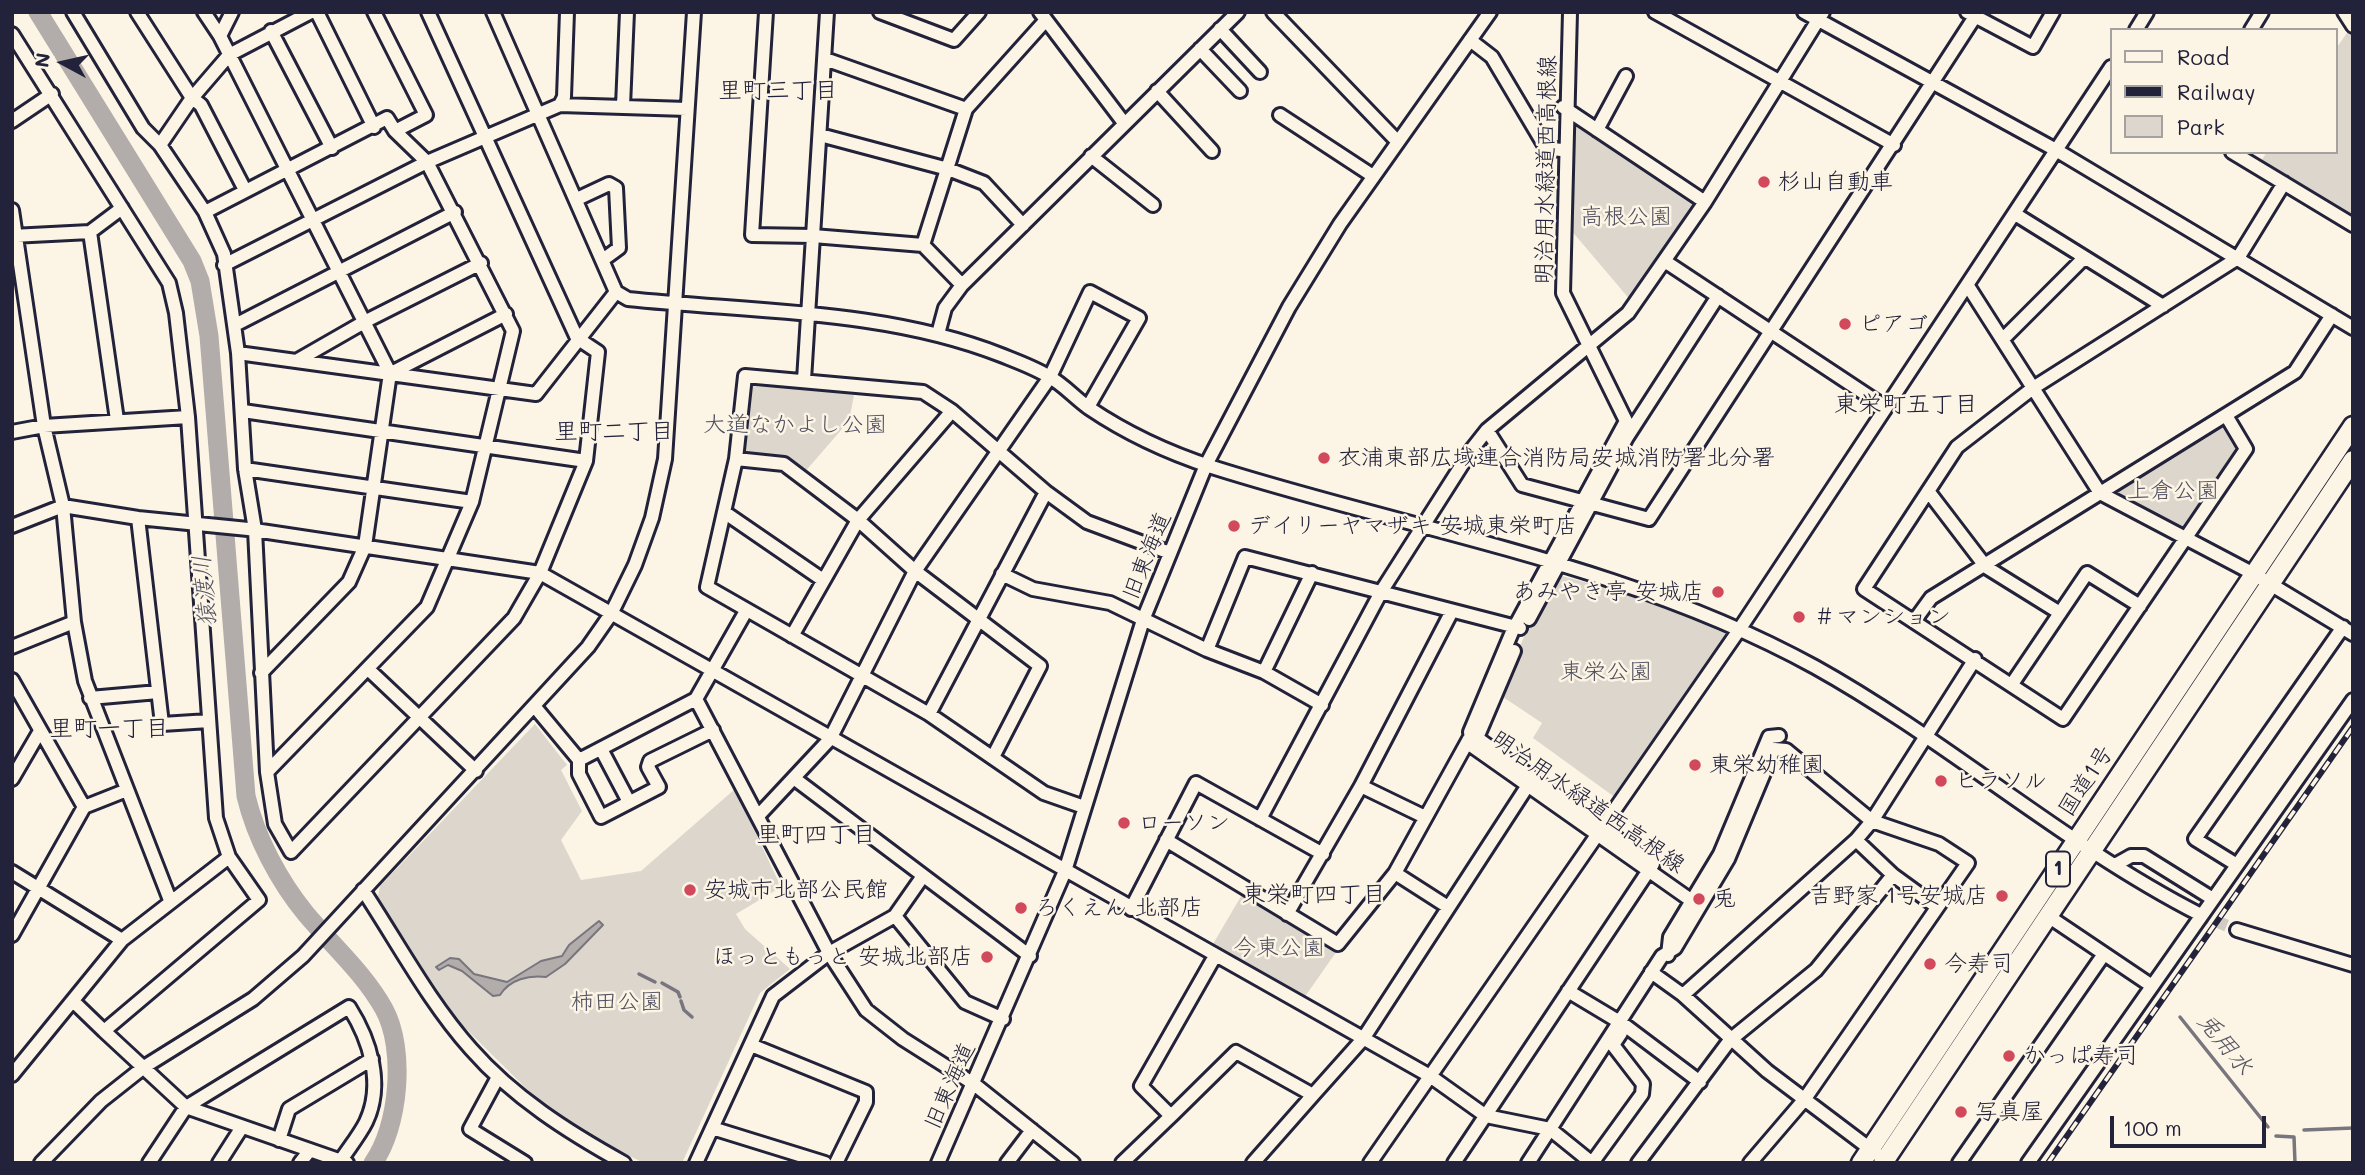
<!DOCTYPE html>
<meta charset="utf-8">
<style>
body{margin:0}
#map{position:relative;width:2365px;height:1175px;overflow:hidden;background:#fcf5e5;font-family:Mali,sans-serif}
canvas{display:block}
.frame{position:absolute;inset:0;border:14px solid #22223b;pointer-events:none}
.legend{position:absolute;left:2110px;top:28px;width:228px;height:126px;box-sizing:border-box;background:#fcf5e5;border:2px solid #a5a1a1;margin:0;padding:9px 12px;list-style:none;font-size:21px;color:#22223b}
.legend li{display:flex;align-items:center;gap:14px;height:35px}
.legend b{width:35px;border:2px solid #a5a1a1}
.north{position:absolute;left:28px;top:28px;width:70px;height:70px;-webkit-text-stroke:5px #fcf5e5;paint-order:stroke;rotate:278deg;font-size:19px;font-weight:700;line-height:28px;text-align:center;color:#22223b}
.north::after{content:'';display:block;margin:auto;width:24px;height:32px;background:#22223b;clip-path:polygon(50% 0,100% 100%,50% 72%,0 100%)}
.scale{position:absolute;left:2110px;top:1116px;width:156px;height:32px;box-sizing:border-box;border:4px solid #22223b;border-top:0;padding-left:9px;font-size:21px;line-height:24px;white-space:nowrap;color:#22223b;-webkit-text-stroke:5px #fcf5e5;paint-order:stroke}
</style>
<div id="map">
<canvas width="2365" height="1175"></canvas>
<div class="frame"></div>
<ul class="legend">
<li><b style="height:9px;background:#fcf5e5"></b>Road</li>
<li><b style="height:9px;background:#22223b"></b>Railway</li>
<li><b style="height:19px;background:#dcd6cc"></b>Park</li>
</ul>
<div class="north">N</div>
<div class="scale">100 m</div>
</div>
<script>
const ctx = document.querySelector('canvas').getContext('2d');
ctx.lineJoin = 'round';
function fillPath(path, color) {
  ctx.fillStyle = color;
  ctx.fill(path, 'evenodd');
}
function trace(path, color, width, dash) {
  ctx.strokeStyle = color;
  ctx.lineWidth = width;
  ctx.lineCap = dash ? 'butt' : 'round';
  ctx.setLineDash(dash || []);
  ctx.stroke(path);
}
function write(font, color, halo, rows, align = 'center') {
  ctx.font = font + ' Mali,"Klee One",sans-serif';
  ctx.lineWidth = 5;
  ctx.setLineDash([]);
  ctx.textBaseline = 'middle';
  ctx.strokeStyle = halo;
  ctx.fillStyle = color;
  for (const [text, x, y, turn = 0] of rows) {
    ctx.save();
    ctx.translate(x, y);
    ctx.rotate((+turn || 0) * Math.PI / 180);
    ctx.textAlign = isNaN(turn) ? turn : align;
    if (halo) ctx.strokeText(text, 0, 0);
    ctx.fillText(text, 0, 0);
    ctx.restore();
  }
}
fillPath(new Path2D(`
 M2349 30 2353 36V216L2261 161 2267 152H2335V50Z
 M1581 124 1693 199 1696 206 1632 302 1570 229 1573 128Z
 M748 386 815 388 854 395 849 421 803 474 739 453Z
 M2221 424 2226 425 2240 447 2239 451 2188 528 2182 531 2118 497V488Z
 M1562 576 1648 599 1733 631 1616 798 1533 738 1542 723 1500 695 1526 632 1558 578Z
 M535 724 567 765 561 770 582 811 561 840 581 880 641 871 735 789 781 887 736 914 745 929 790 969 760 993 682 1163H644L601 1142 545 1107 458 1021 377 901 380 886Z
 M1243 893 1339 948 1304 998 1213 944Z`), '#dcd6cc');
const water = new Path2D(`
 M599 921 603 925 565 964 546 977C529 975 510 979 500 995L493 996 462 971 448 965 439 970 436 967 450 958 459 959 474 974 507 982 541 961 562 956 569 945Z`);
fillPath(water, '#b2adab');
trace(water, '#78757e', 2);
trace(new Path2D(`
 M639 974 655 982
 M662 983 678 992 680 997
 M681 1001 684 1010 692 1017
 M2180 1017 2268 1127
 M2304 1130 2353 1128
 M2276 1136 2294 1137 2295 1163`), '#78757e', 3.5);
trace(new Path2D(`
 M38 12 192 261 200 281 209 336 246 796C256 838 279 881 306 914 332 945 364 973 384 1009 406 1049 399 1127 373 1163`), '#b2adab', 19);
trace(new Path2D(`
 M2199 914 2237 930`), '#d0cbc3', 12, [12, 6]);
const minor = new Path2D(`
 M73 12 143 128 160 145 205 212 224 254 238 353 245 469 255 530 267 772 275 824 291 852 514 618 540 573 586 461 598 352 577 338 428 12
 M137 12 192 98 201 105 245 190
 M204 12 220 36 390 373 365 546 349 582 261 673
 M317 12 374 127
 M374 12 426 115 395 131
 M493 12 616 292 628 299C751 312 884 309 1001 355 1016 361 1033 367 1048 376 1063 384 1075 398 1089 408 1126 433 1169 453 1212 467 1414 531 1628 564 1815 667 1948 741 2064 845 2199 914
 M766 12 752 235 813 236 923 245 962 285
 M880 12 954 40 979 12
 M1040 12 1124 123
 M1273 12 1397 141
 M1570 12 1563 293 1626 421 1512 632 1470 732 1472 746 1692 901
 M1655 12 1894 145
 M1804 12 2056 150 2353 328
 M1967 12 2033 47 2053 12
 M2344 12 2353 26
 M1220 29 1260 72
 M2136 30 2147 12
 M2251 30 2262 12
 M271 31 332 148
 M12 34 169 283 176 313 188 417 216 818 229 857 259 900 104 1031 186 1107 347 1163
 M220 36 232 12
 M1470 40 1492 57 1546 148 1561 150
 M1200 49 1240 91
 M825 59 966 109
 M1157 91 1212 151
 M560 105 564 97 567 12
 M623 106 627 12
 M1563 107 1705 202
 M1280 115 1373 176
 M12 121 52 94
 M1597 130 1626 76
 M820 135 948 169 984 183 1023 225
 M160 145 192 98 229 55 311 12
 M2232 152 2353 225
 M1091 156 1153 205
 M577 199 609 184 616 188 619 248 604 259
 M12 210 44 426 63 506 74 622 85 681 170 900
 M205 212 387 118 395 131 427 162 513 331 472 502 427 607 267 772
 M2015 214 2163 306
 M90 232 117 420
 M12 236 90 232 122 208
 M923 245 966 109 1046 20
 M1666 262 1885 407
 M224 265 427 162 560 105 687 109
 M1968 286 2100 493 2252 573 2353 634
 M235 325 455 212
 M938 334 945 308 962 285 1238 12
 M2003 339 2081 261 2087 259
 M238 353 536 394 616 292
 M298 360 366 321 481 263
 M391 373 506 314
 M804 380 827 12
 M243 411 586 461
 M2227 417 2246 449 2063 719 1864 589 1957 447 2033 388 2238 258 2284 183
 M1487 430 1522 485 1649 519 1978 12
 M12 432 44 426 188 417
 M736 459 784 464 858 520 915 571 1040 666 993 757
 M245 469 472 502
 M1928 491 1986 567 2060 613
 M724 512 823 580
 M138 518 162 724 209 721
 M12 526 63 506 138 518 248 529 540 573 1430 1076 1486 1116 1550 1129 1592 1163
 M1002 574 1033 589 1110 603 1207 650 1264 672 1322 705
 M1529 619 1627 437 1718 296
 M1915 620 1931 598 2295 372 2332 315
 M792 636 858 520 952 411
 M12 647 74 622
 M1207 650 1245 557 1520 628
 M368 669 476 771
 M1264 672 1312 573
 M12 680 84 807
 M2012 684 2087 573 2140 606
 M90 698 158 692
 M696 699 829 953 866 1010 903 1039 974 1084 1073 1163
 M535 707 579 760 696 699 746 611
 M929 714 1046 492
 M601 749 629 802
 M579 760V774L601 817 659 787 648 767 650 761 713 730
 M12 779 40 731
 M795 779 1030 956
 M1361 786 1425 817
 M1084 807 1044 793 929 714 707 587 736 459 745 376 923 392 952 411 1046 492 1087 522 1170 553
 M759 815 830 739 915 571 1050 377 1090 292 1139 318 1088 407
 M1260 819 1381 592 1472 449 1487 430 1628 313 1705 202 1823 12
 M1166 840 1338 944 1395 873 1469 739 1477 738 1514 651
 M1856 840 1893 875 1937 907
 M2115 865 2131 856H2144L2213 899
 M2237 865 2195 839 2343 627
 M12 872 122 940
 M1395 873 1448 907
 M363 890C398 943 429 1002 471 1049 513 1097 568 1132 624 1163
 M1131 909 1196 783 1323 854
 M1287 914 1361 786 1452 611
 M895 916 965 1002 1003 1019
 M2048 916 2152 986
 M2237 930 2353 965
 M12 935 84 807 127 790
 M1668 955 1670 937 1720 854 1769 737 1779 736
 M1215 956 1141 1086 1171 1116 1236 1052 1313 1095 1253 1163
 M1651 972 1683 995 1767 1071 1877 1154
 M1568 991 1623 1024 1700 1082
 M1683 995 1856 840 1872 821 1975 659
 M74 1002 104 1031
 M751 1045 866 1092V1102L836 1163
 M12 1075 122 940 229 857
 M498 1077 470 1129 525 1163
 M1313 1095 1363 1039 1532 779
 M712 1128 825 1163
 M279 1140 289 1109 372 1059
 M41 1163 101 1101 144 1067 253 999 303 956 588 647 611 614 635 565 652 518 665 459 694 12
 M149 1163 186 1107 349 1007C370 1040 384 1084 366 1122 359 1136 348 1149 339 1163
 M219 1163 242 1127
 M300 1163 310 1150
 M696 1163 773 996 829 953 895 916 923 876
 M938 1163 1065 871 1143 620 1206 465 1289 307 1340 224 1490 12
 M1007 1163 1032 1130
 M1122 1163 1171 1116
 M1370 1163 1739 630 2111 67
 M1454 1163 1653 864 1477 738
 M1528 1163 1662 956 1675 948 1728 859 1774 749 1786 750 1872 821 1939 844 1968 863 1804 1100 1750 1163
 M1592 1163 1642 1094 1643 1084 1613 1045 1621 1033
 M1638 1163 1730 1040 1816 970 1893 875
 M1959 1163 2104 954
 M2028 1163 2353 700`);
const highway = new Path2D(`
 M1861 1163 2353 426
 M1883 1163 2353 460`);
trace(minor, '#22223b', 18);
trace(highway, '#22223b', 23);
trace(minor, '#fcf5e5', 12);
trace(highway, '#fcf5e5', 18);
const rail = new Path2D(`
 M2048 1163 2353 727`);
trace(rail, '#22223b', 6);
trace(rail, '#fcf5e5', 3.5, [10]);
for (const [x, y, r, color] of [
 [1764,182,7,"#d1495b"],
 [1845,324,7,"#d1495b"],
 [1324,458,7,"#d1495b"],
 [1234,526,7,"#d1495b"],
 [1718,592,7,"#d1495b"],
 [1799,617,7,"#d1495b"],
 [1695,765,7,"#d1495b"],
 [1941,781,7,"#d1495b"],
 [1124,823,7,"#d1495b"],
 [690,890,7,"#d1495b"],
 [2002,896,7,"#d1495b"],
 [1699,899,7,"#d1495b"],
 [1021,908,7,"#d1495b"],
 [987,957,7,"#d1495b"],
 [1930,964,7,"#d1495b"],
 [2009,1056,7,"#d1495b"],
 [1961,1112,7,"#d1495b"]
]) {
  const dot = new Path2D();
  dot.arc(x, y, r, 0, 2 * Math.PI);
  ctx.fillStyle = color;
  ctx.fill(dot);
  trace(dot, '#fcf5e5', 2.5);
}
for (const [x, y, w] of [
 [2058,869,24]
]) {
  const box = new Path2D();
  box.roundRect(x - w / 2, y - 17.5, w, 35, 5);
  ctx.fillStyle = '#fcf5e5';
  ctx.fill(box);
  trace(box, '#22223b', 2);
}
write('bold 21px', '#22223b', null, [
 ["1",2058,869]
]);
write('23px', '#22223b', '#fcf5e5', [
 ["明治用水緑道西高根線",1546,170,-89],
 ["旧東海道",1147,556,-68],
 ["国道1号",2086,781,-57],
 ["明治用水緑道西高根線",1588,802,35],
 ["旧東海道",950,1086,-66]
]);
write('23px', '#22223b', '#fcf5e5', [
 ["杉山自動車",1778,182],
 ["ピアゴ",1859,324],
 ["衣浦東部広域連合消防局安城消防署北分署",1338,458],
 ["デイリーヤマザキ 安城東栄町店",1248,526],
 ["あみやき亭 安城店",1704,592,"right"],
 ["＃マンション",1813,617],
 ["東栄幼稚園",1709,765],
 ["ヒラソル",1955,781],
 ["ローソン",1138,823],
 ["安城市北部公民館",704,890],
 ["吉野家 1号安城店",1988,896,"right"],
 ["兎",1713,899],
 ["ろくえん 北部店",1035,908],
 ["ほっともっと 安城北部店",973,957,"right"],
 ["今寿司",1944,964],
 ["かっぱ寿司",2023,1056],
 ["写真屋",1975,1112]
], 'left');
write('23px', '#504f5f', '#fcf5e5', [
 ["高根公園",1626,217],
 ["大道なかよし公園",795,425],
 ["上倉公園",2173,491],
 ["東栄公園",1606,672],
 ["今東公園",1279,948],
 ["柿田公園",617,1002]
]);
write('24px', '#22223b', '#fcf5e5', [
 ["里町三丁目",778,91],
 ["東栄町五丁目",1906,405],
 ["里町二丁目",614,432],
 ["里町一丁目",109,729],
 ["里町四丁目",816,835],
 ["東栄町四丁目",1314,895]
]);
write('italic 24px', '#545362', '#fcf5e5', [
 ["猿渡川",205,591,-95],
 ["兎用水",2225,1044,51]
]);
</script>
